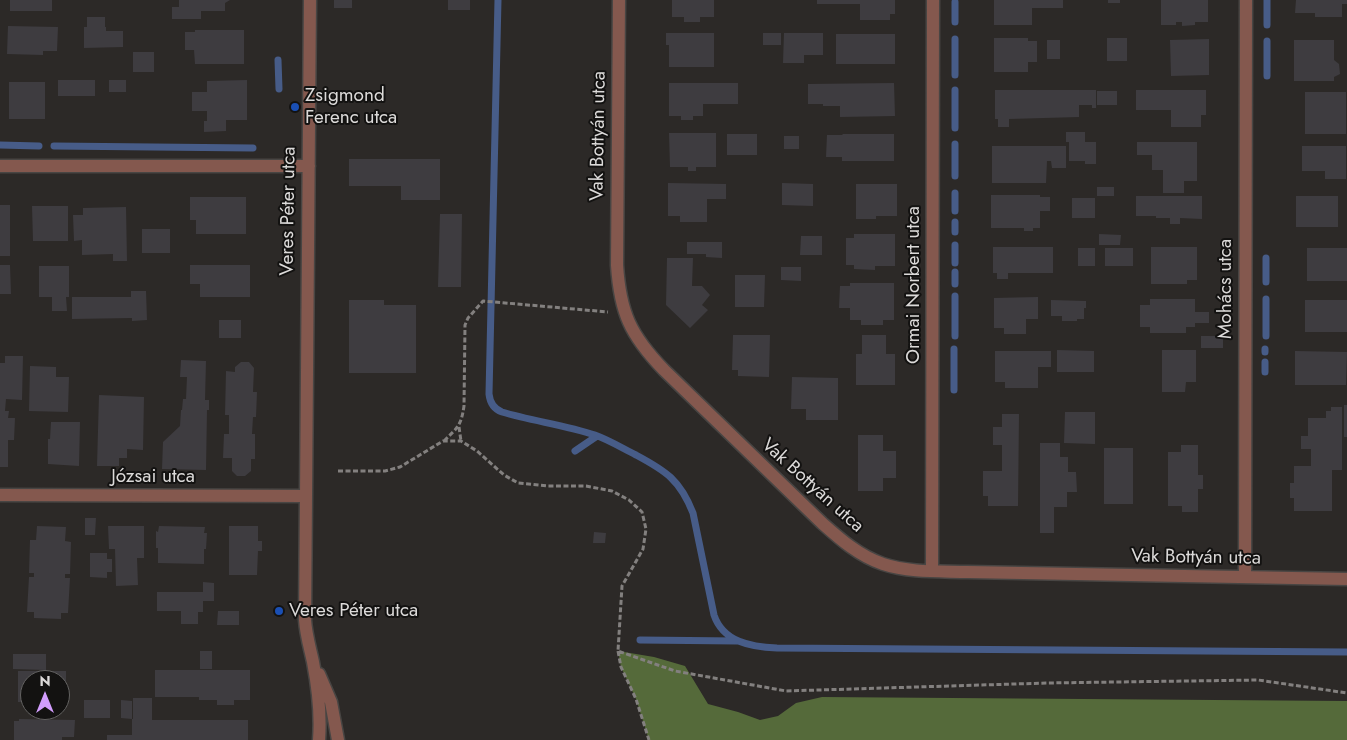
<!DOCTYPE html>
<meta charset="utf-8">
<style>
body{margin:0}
#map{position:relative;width:1347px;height:740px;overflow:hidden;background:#2c2927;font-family:Jost,sans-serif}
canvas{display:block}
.north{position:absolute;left:20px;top:670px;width:50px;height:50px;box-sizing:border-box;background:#131211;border:1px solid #636261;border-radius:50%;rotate:0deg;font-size:14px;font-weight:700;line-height:20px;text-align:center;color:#dcdad9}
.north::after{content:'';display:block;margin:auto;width:18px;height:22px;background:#d29dfd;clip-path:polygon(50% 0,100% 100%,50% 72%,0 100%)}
</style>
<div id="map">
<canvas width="1347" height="740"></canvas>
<div class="north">N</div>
</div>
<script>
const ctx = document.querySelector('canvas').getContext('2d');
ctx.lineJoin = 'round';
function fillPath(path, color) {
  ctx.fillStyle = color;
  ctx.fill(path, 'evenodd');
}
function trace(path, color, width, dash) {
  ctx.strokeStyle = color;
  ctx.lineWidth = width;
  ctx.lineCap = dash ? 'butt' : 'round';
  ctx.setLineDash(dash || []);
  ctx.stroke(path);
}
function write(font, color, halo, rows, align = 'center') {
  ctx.font = font + ' Jost,sans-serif';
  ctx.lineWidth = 4;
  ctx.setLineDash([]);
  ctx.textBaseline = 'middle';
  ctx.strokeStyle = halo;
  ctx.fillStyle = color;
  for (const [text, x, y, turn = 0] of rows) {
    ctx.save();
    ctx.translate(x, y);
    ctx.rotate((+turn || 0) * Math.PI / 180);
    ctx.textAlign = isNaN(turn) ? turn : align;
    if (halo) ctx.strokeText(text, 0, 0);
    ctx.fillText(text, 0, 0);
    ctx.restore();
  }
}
fillPath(new Path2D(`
 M618 651 654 657 685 666 708 704 738 712 760 720 778 716 796 703 822 697 1347 701V740H649L636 699 621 667Z`), '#556a3a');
trace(new Path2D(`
 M498 0 489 394C490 403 494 409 502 412 532 421 565 425 595 435 609 440 622 448 636 455 666 471 680 480 693 513L714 615C723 642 751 647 777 648L1347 652
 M1267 0V25
 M955 2V22
 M955 39V75
 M278 60 279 89
 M1267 76V41
 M955 90V128
 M955 144V176
 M0 145 39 146
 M54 146 253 148
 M955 193V211
 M955 222V232
 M955 245V263
 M1266 282V258
 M955 284V272
 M955 296V336
 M1266 299V336
 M954 349V390
 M1265 349V352
 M1265 362V372
 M575 451 597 436
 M640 640 737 641`), '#475c88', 7);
fillPath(new Path2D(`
 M10 0H52V11H10Z
 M179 0H230L225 3V11H201V19H172V7H179Z
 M334 0H352V8H334Z
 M448 0H470V10H448Z
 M672 0H714V17H700V22H684V17H672Z
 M817 0H895V14H890V20H860V4H817Z
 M994 0H1063V8H1032V25H994Z
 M1108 0H1120V3H1108Z
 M1161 0H1208V22H1195V25L1182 26V22H1176V25H1161Z
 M1296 0H1347V4H1342V17H1315V13H1295Z
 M87 17H105V27H106V31H123V47L84 48V27H87Z
 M8 26 58 27 57 51H43V55L7 54Z
 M195 30H244V64H195L194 50H185V32H195Z
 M666 33H714V67H669V45H666Z
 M763 33H781V45H763Z
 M784 33H823V55H804V63H783Z
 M836 34H895V64H836Z
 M994 38H1028V41H1037V62H1028V72H994Z
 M1107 38H1127V61H1107Z
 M1209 39V75L1171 76 1170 40Z
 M1047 40H1060V59H1047Z
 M1294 40H1334V60L1339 64 1340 74 1334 77V81H1294Z
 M133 52H154V72H133Z
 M58 80H95V96H58Z
 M109 80H126V92H109Z
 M247 80V120H226V131L204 132V121H207V111H192V92H207V81Z
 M9 82H45V119H9Z
 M669 83H738V104H703V116H693V120H681V116H669Z
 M894 83 895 116 840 117V106H823V104H808V84Z
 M995 90H1096V108H1092V105H1079V117L1009 119V127H998V119H995Z
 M1136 90H1206V115H1201V127H1171V110H1136Z
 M1097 91H1117V105H1097Z
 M1305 92H1346V134H1305Z
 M1066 132H1085V142H1096V164H1085V161H1069V142H1066Z
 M669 133H716V167H696V171H688V167H670Z
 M727 134H757V155H727Z
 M842 134H894V161H842V157H826L827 135H843Z
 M784 136H799V149H784Z
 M1137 142H1197V181H1184V193H1163V170H1152V155H1137Z
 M992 146H1066V168H1052L1051 161H1047L1046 183H992Z
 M1302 146H1346V179H1325V171H1302Z
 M349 159H440V200H401V186H349Z
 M668 183 726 184V199H707V222H680V216H668Z
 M782 183 813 184V206L782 205Z
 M856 184H897V216H876V219H856Z
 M1097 187H1114V196H1097Z
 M991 195H1040V197H1050V211H1040V228H1033V231H1024V228H991Z
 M1136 196H1202V219L1180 218V224H1170V218H1156V216H1136Z
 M1296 196H1338V227H1296Z
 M190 197H246V234H196V220H190Z
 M1072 198H1095V218H1072Z
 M0 205H10V256H0Z
 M32 206H68V241H33Z
 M126 207 127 261H113V254L82 255V240L74 241 73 215H83V208Z
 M440 214H462L461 287H438Z
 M142 229H170V253H142Z
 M854 234H895V266H875V270L854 269V265H846V238H854Z
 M1099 234 1121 235 1120 245H1099Z
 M801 236H822V255H800Z
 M687 242H722V258L706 257V254H687Z
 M993 247H1053V273H1008V279H997V273H993Z
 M1151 247H1197V280H1187V284H1151Z
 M1078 248H1095V266H1078Z
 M1105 248H1133V266H1105Z
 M1307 248H1347V281H1307Z
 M667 258H693L692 286H702L710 295 702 305 708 310 690 328 666 305Z
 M0 265H10L11 294H0Z
 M190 265H250V297H200V284H190Z
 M39 266H69V297H66L67 311H52V297H39Z
 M781 267H801V281L781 280Z
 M735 275H765L764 307H735Z
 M850 283H894V320H883V325H861V320H850V308H839L840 286H850Z
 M131 291H146L147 320 132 321V318L72 319V297H131Z
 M1038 297V319H1026V334H1004V328H994V298Z
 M1150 299H1195V312H1209V323H1195V327H1186V333H1150V327H1140V305H1150Z
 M349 300H384V305H416V373H349Z
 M1051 300 1086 301V308H1084V319H1077V321H1062V316H1051Z
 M1305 300H1347V332H1305Z
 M219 320H241V338H219Z
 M733 335H770L769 377 738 376V370H732Z
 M862 335H886V354H895V385H856V354H862Z
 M1201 336H1223V348H1201Z
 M1057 350 1094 351V372H1057Z
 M1162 350H1196V382H1186L1185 392H1162Z
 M995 351H1051V367H1038V388H1005V382H995Z
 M1295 351 1347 352 1346 385H1295Z
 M5 356H23L22 400 6 399 5 411H9L8 418H15L14 440H8V467H0V363H5Z
 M181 360 206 361 205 400H209V410H207L206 470 162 469 163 442 180 426 181 410H182L183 399H186L187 377H180Z
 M241 362H249L254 368 253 392H257L256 417H253L252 434H255V459H251V471L245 476H237L232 471V458H223L224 434H229V415H225L226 371 235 372V367Z
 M30 366 56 367V377H69L68 412 29 411Z
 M792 377 838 378V420H806V409H791Z
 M99 395 144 397 143 450 127 449V458H119V466H97Z
 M1344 405H1347V437H1344Z
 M1331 407H1342V470H1332V511H1294V498H1290V483H1294V466H1311V449H1301V436H1308V418H1326V411H1331Z
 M1065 412H1095V444L1064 443Z
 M1002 414H1019L1018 506H988V496H983V471H1002V445H993V427H1002Z
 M51 422H80L79 466 48 464V439H50Z
 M858 435H883V451H896V478H883V491H858Z
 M1040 443H1060V457H1068V472H1076L1077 492H1067V507H1054V533H1040Z
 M1181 445H1198V475H1203V489H1198V512H1182V506H1168V452H1181Z
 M1104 448H1133V504H1104Z
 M85 518H96L95 535H85Z
 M37 526 66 527 65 541 71 542 70 574H65V578H70L68 613H61V619L34 618V612H27L29 577H34V573H29L30 540H36Z
 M108 526H144V558H137L138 585 116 586 115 549H109Z
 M159 526 205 527 204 533H207L206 549H204V564L158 563V548H156V531L158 532Z
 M229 526H258V541H262V551H258L257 575H229Z
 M594 532 606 533 605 543H593Z
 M90 553H107V559H112V572H107V578L90 577Z
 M203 582 214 583V601H203V612H198V624H181V611H157V592H203Z
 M218 611H239V625H217Z
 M200 651H212V669H200Z
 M13 654H46V670L13 669Z
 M155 670H250V700H234V705H217V700H199V697H155Z
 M18 671H66V702H60V680H30V702H18Z
 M133 698H152V720H248V740H107V735H132V719H133Z
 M84 700H110V718H84Z
 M121 700 132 701V719L121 718Z
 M19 719 75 720 74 737H62V740H14V721H19Z`), '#3e3c40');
const minor = new Path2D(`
 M310 0 305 620C306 635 310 648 313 662 318 688 321 714 319 740
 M619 0 617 265C620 312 630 335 664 370L822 523C840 539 859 556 883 564 910 573 941 571 968 572L1347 579
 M0 166H309
 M0 495 305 496
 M932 571 933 0
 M1245 577 1246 0
 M319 674 331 702 338 740`);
trace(minor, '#484543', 15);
trace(new Path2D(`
 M459 427 461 441
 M444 441C458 427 461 426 464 406L465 325 468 318 483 301 608 312
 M338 471H385L400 467 443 441H461L477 451 504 475 518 483 548 486H586L612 491 629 500 642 512 646 529 643 549 622 586 618 651 675 671 786 691 1047 683 1258 680 1347 693
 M618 651 621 667 636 699 649 740`), '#83807f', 3, [5, 2.5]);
trace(minor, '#84584e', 12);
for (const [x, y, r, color] of [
 [295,107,5,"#1a4fb4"],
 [279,611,5,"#1a4fb4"]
]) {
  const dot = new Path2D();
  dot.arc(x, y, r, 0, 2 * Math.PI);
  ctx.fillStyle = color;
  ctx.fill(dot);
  trace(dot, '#131211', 2);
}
write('19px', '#dcdad9', '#131211', [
 ["Zsigmond",305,96],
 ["Ferenc utca",305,118],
 ["Veres Péter utca",289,611]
], 'left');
write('19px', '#dcdad9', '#131211', [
 ["Vak Bottyán utca",599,136,-89],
 ["Veres Péter utca",289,211,-89],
 ["Ormai Norbert utca",914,285,-90],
 ["Mohács utca",1226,289,-90],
 ["Józsai utca",153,477],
 ["Vak Bottyán utca",812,486,42],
 ["Vak Bottyán utca",1196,558,1]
]);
</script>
